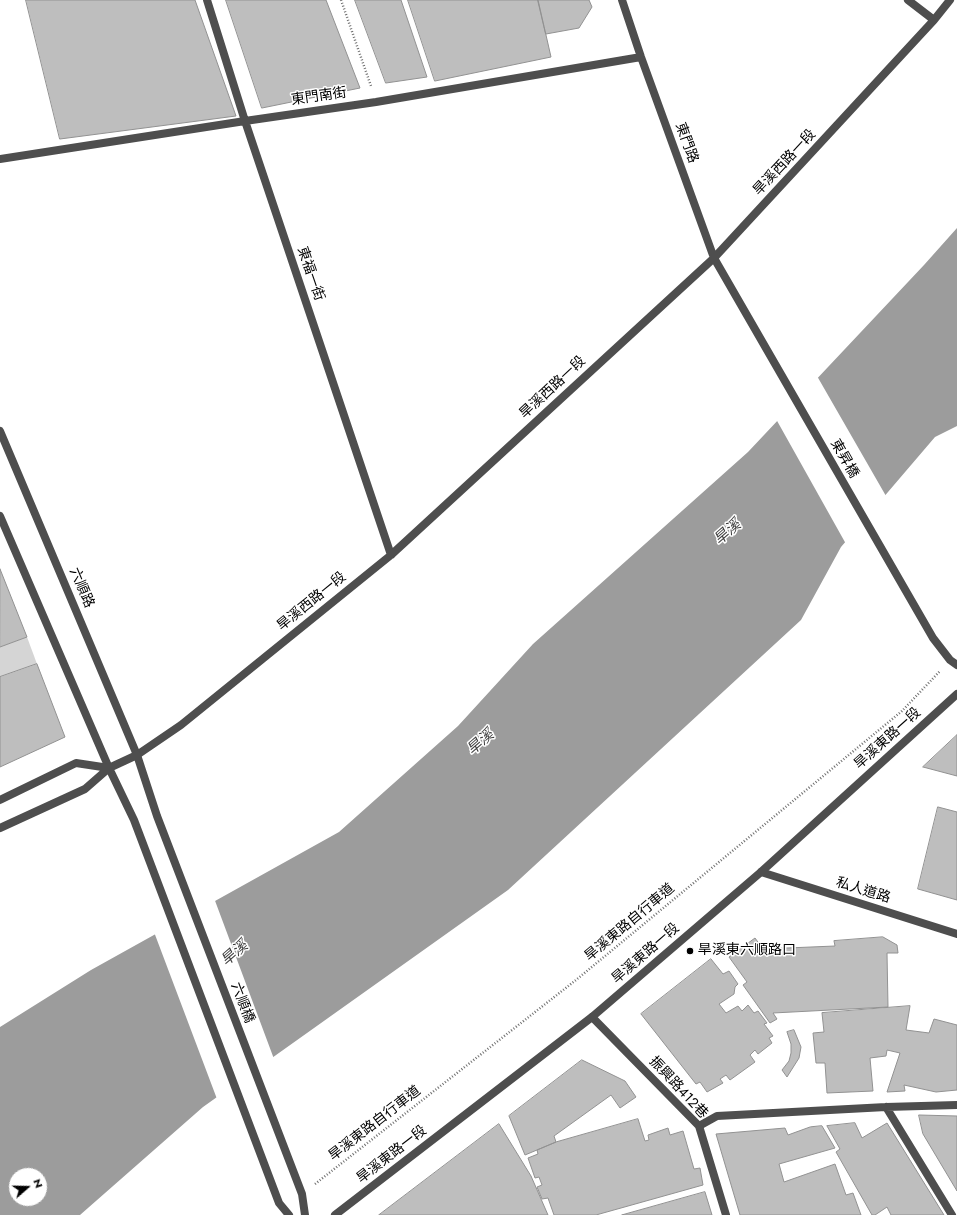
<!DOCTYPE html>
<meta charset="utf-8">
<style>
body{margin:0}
#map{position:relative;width:957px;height:1215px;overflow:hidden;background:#fff;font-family:Jost,sans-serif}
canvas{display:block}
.north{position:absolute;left:8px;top:1167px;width:40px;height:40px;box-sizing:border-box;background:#fff;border:1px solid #999;border-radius:50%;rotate:70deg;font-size:11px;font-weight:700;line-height:16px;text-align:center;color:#000}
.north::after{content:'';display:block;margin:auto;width:14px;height:18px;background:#000;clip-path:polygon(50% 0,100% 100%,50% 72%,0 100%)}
</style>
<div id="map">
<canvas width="957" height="1215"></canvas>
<div class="north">N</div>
</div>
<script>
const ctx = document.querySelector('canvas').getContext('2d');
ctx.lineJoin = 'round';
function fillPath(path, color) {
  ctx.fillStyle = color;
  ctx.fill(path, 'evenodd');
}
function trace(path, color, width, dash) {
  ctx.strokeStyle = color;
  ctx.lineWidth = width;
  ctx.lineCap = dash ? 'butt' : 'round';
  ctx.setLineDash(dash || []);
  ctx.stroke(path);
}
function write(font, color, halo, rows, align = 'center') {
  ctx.font = font + ' Jost,"Noto Sans TC",sans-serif';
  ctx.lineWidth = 3;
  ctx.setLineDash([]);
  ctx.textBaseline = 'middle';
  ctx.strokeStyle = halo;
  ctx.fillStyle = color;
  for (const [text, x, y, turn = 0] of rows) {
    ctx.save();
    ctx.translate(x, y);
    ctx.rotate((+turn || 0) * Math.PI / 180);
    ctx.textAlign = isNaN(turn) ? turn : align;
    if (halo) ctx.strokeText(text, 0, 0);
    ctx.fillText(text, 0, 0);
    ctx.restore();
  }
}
fillPath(new Path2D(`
 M27 637 37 664 0 677V647Z`), '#d5d5d5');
fillPath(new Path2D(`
 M957 228V426L935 437 841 547 801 620 508 890 203 1107 80 1215H0V1027L91 970 339 832 458 726 533 644 748 452 924 265ZM16 1175H40V1199H16Z`), '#9c9c9c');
fillPath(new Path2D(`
 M817 376 886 496 846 544 776 419Z
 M214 898 274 1059 217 1099 154 932Z`), '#fff');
const building = new Path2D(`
 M26 0H195L236 116 60 139Z
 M226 0H326L360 88 262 108Z
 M355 0H401L427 77 386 83Z
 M408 0H538L551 57 435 81Z
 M538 0H589L592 7 579 28 546 34Z
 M0 569 27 637 0 647Z
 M37 664 65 737 0 767V677Z
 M957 735V776L923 767Z
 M938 807 957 812V900L918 889Z
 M883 937 897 945 898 953H887L888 1007 773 1013 777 1019 770 1023 743 985 747 982 729 957 755 938 763 949 835 946 834 941Z
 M711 959 723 974 729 971 738 984 735 987 734 994 719 1004 726 1013 738 1006 742 1011 748 1005 754 1013 758 1011 767 1023 764 1024 773 1036 769 1038 772 1043 758 1054 755 1050 750 1055 755 1062 730 1080 726 1075 720 1079 723 1083 707 1092 700 1082 696 1084 641 1014Z
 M910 1006 906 1030 929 1033 934 1019 957 1025V1090L936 1092 904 1085 905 1091 887 1092 900 1053 887 1050 886 1056 870 1058 873 1091 827 1093 825 1063H816L813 1033 824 1032 822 1013Z
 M794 1030 801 1047 799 1058 787 1077 782 1070 789 1061 791 1053V1044L787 1032Z
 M582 1060 625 1081 636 1097 620 1108 611 1095 554 1136 556 1142 525 1155 509 1116Z
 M919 1115 957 1116V1191L923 1134Z
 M638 1119 645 1141 649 1140 648 1135 668 1128 670 1135 683 1131 694 1169 700 1168 703 1185 596 1215H554L548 1198 542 1199 537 1187 542 1185 539 1177 535 1178 528 1158 538 1154 537 1150 556 1142Z
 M855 1123 862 1138 887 1123 944 1215H891L887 1207 875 1215H872L836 1152 840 1149 827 1126Z
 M499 1124 531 1176 548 1215H379Z
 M822 1126 835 1148 779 1164 784 1182 835 1164 846 1195 853 1193 861 1215H740L716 1134 785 1128 788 1135 810 1127Z
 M705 1192 712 1215H622Z`);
fillPath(building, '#bebebe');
trace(building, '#929292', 1);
trace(new Path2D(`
 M341 0 371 86
 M315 1184 576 980 902 711 940 671`), '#707070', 2.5, [1, 2]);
trace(new Path2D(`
 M761 872 957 934
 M592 1017 699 1126 726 1215
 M886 1107 952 1215
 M699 1126 717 1116 886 1107 957 1105`), '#4e4e4e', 8);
trace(new Path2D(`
 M207 0 245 121 391 555
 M622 0 641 57 714 258 933 638 950 660 957 665
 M908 0 934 20
 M0 159 245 121 376 102 641 57
 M0 431 137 755 181 725 391 555 714 258 934 20 950 0
 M0 516 109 768
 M335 1215 592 1017 761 872 957 694`), '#4e4e4e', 8);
trace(new Path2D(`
 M0 800 76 763 109 768 137 755 157 816 302 1194 305 1215
 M0 828 85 789 109 768 134 820 279 1203 289 1215`), '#4e4e4e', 8);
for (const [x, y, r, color] of [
 [690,951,4,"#000"]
]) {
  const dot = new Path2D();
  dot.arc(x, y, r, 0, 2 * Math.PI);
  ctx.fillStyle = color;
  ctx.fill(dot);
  trace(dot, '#fff', 1.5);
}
write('14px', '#000', '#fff', [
 ["東門南街",319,97,-8],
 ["東門路",686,143,70],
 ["旱溪西路一段",785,163,-47],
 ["東福一街",310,274,71],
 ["旱溪西路一段",553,388,-43],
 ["東昇橋",844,459,60],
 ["六順路",81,588,67],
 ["旱溪西路一段",312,602,-39],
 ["旱溪東路一段",888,739,-42],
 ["私人道路",863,891,17],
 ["旱溪東路自行車道",630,923,-40],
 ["旱溪東路一段",646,954,-41],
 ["六順橋",242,1003,69],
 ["振興路412巷",678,1088,47],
 ["旱溪東路自行車道",375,1124,-38],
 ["旱溪東路一段",392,1155,-38]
]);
write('14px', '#000', '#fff', [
 ["旱溪東六順路口",698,951]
], 'left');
write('italic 15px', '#3d3d3d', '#fff', [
 ["旱溪",728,533,-41],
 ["旱溪",481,743,-41],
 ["旱溪",235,954,-41]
]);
</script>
